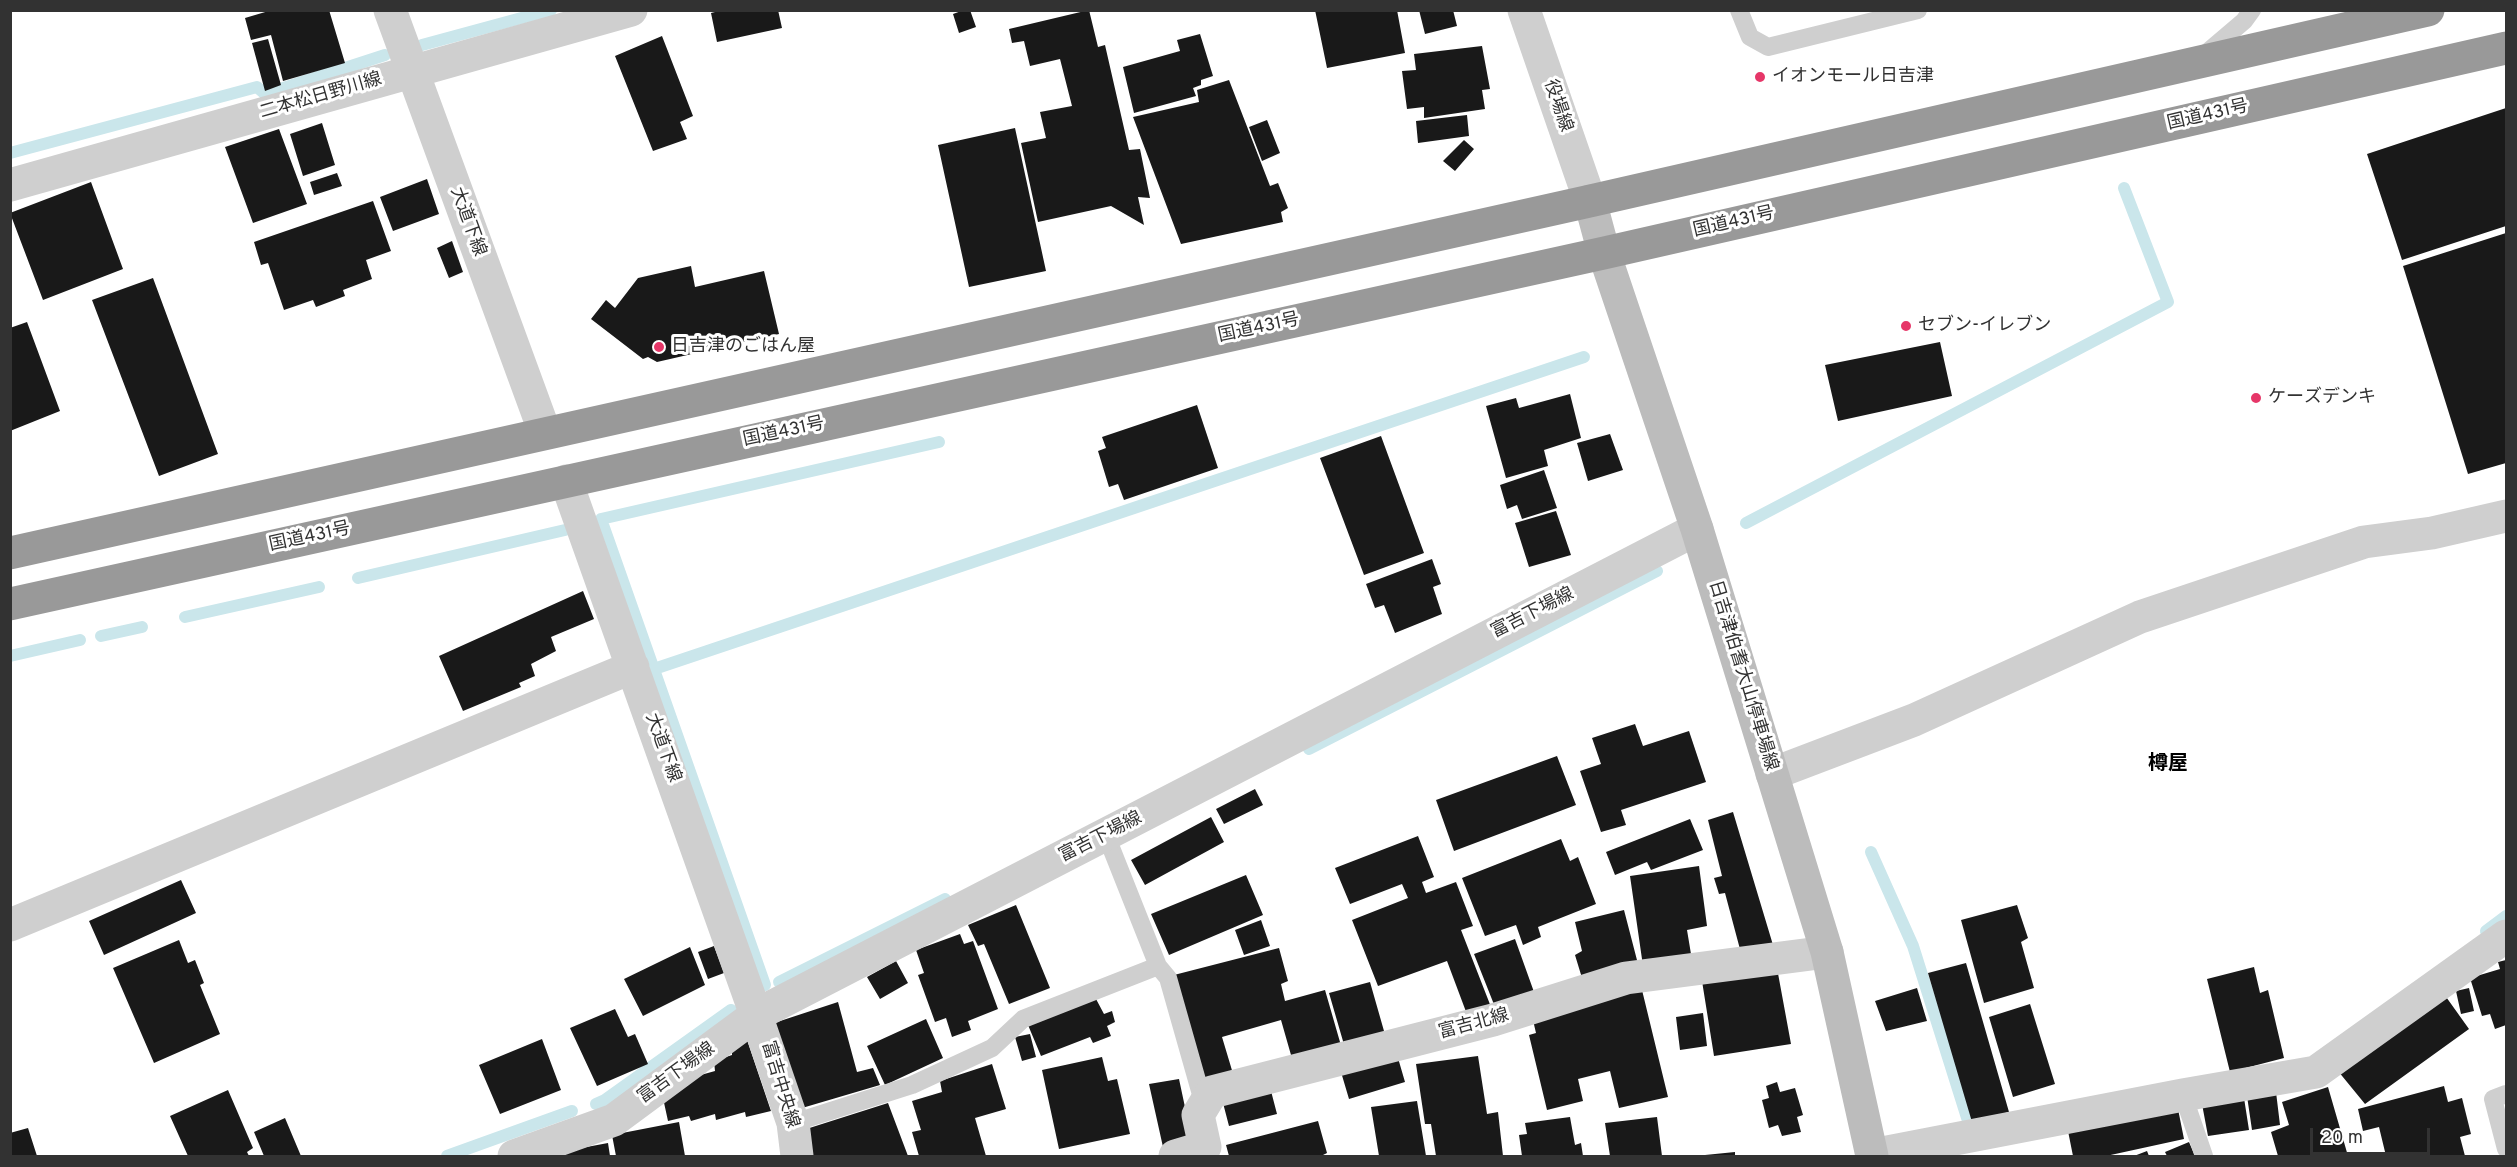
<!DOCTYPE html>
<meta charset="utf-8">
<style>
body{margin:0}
#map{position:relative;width:2517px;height:1167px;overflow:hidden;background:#fff;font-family:Overpass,sans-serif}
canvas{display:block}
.frame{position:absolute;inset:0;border:12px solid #323232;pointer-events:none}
.scale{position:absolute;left:2310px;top:1128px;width:120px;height:27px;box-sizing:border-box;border:3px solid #323232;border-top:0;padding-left:8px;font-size:18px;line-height:21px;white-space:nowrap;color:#323232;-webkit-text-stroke:4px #fff;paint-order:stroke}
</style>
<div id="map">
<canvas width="2517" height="1167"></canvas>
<div class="frame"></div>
<div class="scale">20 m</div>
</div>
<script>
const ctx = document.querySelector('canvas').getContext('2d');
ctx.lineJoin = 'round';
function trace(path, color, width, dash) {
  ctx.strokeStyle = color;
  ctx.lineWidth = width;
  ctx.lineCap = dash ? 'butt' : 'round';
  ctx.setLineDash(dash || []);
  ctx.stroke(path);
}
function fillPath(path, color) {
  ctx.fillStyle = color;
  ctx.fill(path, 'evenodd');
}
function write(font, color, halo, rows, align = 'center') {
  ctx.font = font + ' Overpass,"Noto Sans JP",sans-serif';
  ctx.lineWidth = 6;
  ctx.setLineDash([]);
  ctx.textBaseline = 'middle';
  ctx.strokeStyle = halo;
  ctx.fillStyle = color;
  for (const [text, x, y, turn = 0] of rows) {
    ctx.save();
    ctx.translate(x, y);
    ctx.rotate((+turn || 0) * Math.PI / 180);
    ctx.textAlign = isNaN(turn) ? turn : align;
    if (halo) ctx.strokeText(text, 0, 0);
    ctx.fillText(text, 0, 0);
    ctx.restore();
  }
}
trace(new Path2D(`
 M422 45 551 10
 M10 153 257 87 265 94 385 55
 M1746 523 2168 302 2124 188
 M358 578 565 530
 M185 617 319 587
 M101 636 142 627
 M10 656 80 640
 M654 669 1584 357
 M1309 749 1657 571
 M1871 852 1913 946 1968 1121
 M2486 931 2506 916
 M779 982 945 899
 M765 985 601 519 939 442
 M596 1104 605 1100 731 1010
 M447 1156 572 1111`), '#cae6eb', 12);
fillPath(new Path2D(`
 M272 10H329L345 63 283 81 271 35 251 40 245 18Z
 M723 10H778L782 28 717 42 711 13Z
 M964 10H970L976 27 959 33 953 14Z
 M1089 10 1098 47 1105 45 1129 150 1140 149 1150 198 1138 197 1144 225 1111 206 1038 222 1021 143 1046 138 1040 112 1072 106 1060 59 1030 66 1024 41 1012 43 1009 29Z
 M1315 10H1397L1405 53 1327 68Z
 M1419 10H1453L1457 26 1425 34Z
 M1200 34 1213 76 1201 80V85L1193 88 1196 96 1134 113 1123 67 1180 51 1177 40Z
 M662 36 693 116 680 122 687 139 653 151 615 56Z
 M268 39 281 85 265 91 252 43Z
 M1482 46 1490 89 1482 90 1485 109 1424 118V107L1407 109 1402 71 1416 70 1414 54Z
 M1229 80 1270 186 1278 183 1288 208 1281 212 1283 222 1181 244 1133 117 1199 102 1197 90Z
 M2506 108V226L2402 260 2367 154Z
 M1467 115 1469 136 1418 143 1416 121Z
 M1267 120 1280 153 1262 161 1249 127Z
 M322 123 335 165 303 176 290 134Z
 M1015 128 1046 271 969 287 938 145Z
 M279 129 307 204 253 223 225 147Z
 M1464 140 1474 149 1455 171 1443 161Z
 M337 173 342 186 314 195 310 182Z
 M427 179 439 214 393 231 380 197Z
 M91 182 123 269 43 300 10 213Z
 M373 201 391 251 366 260 372 279 343 290 345 296 316 307 313 300 284 310 268 263 261 265 254 242Z
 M2506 233V463L2468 474 2403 266Z
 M452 241 463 272 449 278 437 248Z
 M691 266 695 287 764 271 779 334 657 362 648 357 643 359 591 319 606 300 615 308 638 278Z
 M153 278 218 454 159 476 92 300Z
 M27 322 60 411 10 431V328Z
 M1940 342 1952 396 1838 421 1825 365Z
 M1570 394 1581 438 1544 450 1548 466 1506 478 1486 406 1516 398 1519 408Z
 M1197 405 1218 468 1124 500 1118 484 1109 487 1098 451 1106 448 1102 437Z
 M1610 434 1623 470 1588 481 1577 443Z
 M1381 436 1424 553 1364 575 1320 458Z
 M1544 470 1557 508 1522 519 1517 505 1507 509 1500 485Z
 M1556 511 1571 555 1529 567 1515 523Z
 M1432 559 1441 584 1433 587 1442 614 1395 633 1384 605 1375 608 1366 584Z
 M583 591 594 619 551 637 556 651 531 664 535 676 519 683 521 687 463 711 439 656Z
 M1635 724 1643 746 1689 731 1706 782 1621 810 1626 825 1601 832 1580 771 1601 764 1592 738Z
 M1557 756 1576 805 1454 851 1436 800Z
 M1255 789 1263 805 1224 824 1216 809Z
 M1733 812 1773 945 1741 953 1725 893 1719 894 1714 878 1722 876 1708 820Z
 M1211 817 1224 842 1145 885 1131 860Z
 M1690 819 1703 850 1651 870 1647 862 1615 875 1606 852Z
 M1418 836 1434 877 1422 882 1426 893 1456 882 1473 926 1461 930 1491 1007 1468 1017 1447 961 1378 986 1352 920 1408 898 1402 884 1350 904 1335 868Z
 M1561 839 1570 861 1578 857 1596 904 1538 927 1541 937 1523 945 1516 925 1485 936 1462 878Z
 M1699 866 1707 926 1687 930 1692 960 1643 966 1630 876Z
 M1246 875 1263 915 1169 955 1151 914Z
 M181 880 196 913 104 955 89 921Z
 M1016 905 1050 988 1009 1004 984 944 978 946 968 925Z
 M2017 905 2028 938 2021 942 2034 988 1984 1003 1961 920Z
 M1624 910 1638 964 1582 978 1575 955 1582 951 1575 922Z
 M1261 920 1270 946 1244 955 1235 930Z
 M960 934 964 944 973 941 998 1009 968 1021 971 1030 952 1037 946 1018 935 1022 918 975 924 973 916 950Z
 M1515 939 1534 992 1495 1007 1474 954Z
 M179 940 188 963 195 960 204 983 200 985 220 1034 154 1063 113 968Z
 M714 946 724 973 708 979 698 952Z
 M690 947 705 985 643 1016 624 979Z
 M1279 948 1288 981 1281 984 1285 1001 1325 990 1342 1049 1293 1062 1281 1020 1222 1037 1234 1077 1204 1084 1174 975Z
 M2506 960V1025L2495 1029 2490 1014 2482 1016 2470 978 2500 969 2498 962Z
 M896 961 908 983 880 999 867 977Z
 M1966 963 2009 1112 1972 1122 1928 973Z
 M2254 967 2260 993 2268 990 2284 1058 2230 1072 2207 979Z
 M1777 968 1791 1044 1714 1056 1702 981Z
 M1370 982 1386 1038 1345 1048 1329 993Z
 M1917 988 1927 1021 1886 1031 1875 1001Z
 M2469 988 2474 1011 2461 1014 2456 991Z
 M1642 990 1668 1097 1619 1108 1610 1071 1578 1079 1583 1101 1547 1110 1529 1035 1536 1033 1532 1016Z
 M2444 994 2469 1029 2365 1104 2338 1071Z
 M1096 999 1104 1014 1112 1011 1115 1022 1107 1026 1111 1036 1093 1043 1090 1037 1041 1056 1028 1025Z
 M838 1002 857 1072 873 1068 880 1085 802 1108 774 1023Z
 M2030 1004 2055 1084 2013 1097 1989 1017Z
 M615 1009 628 1037 635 1034 648 1064 597 1086 570 1028Z
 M1703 1013 1707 1046 1680 1050 1676 1017Z
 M926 1019 943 1058 885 1085 867 1046Z
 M1030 1034 1036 1057 1022 1061 1015 1037Z
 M746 1037 771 1111 746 1117 745 1112 716 1120 715 1114 691 1121 689 1116 668 1121 663 1098 690 1078 715 1071 714 1061 732 1055V1049Z
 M542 1039 561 1090 500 1114 479 1065Z
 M1478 1056 1487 1114 1498 1112 1503 1156H1436L1431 1124H1425L1416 1064Z
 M1102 1057 1108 1081 1117 1079 1130 1134 1059 1149 1042 1070Z
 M1398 1058 1405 1082 1349 1099 1341 1072Z
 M992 1064 1006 1109 975 1118 986 1156H919L912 1132 921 1130 912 1101 942 1092 940 1081Z
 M1179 1079 1192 1140 1163 1147 1149 1084Z
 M1777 1082 1780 1092 1795 1088 1803 1115 1797 1117 1801 1132 1782 1136 1778 1125 1769 1128 1762 1100 1769 1098 1766 1086Z
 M2444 1086 2448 1102 2462 1098 2471 1134 2460 1137 2465 1156H2386L2379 1127 2363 1131 2358 1109Z
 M2328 1087 2348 1156H2278L2271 1132 2289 1125 2282 1102Z
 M228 1090 253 1148 247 1152 249 1156H188L170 1116Z
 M1271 1091 1277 1114 1229 1126 1223 1103Z
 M2276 1092 2280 1125 2252 1130 2247 1096Z
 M2244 1098 2249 1130 2208 1136 2202 1104Z
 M1417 1101 1426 1156H1379L1371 1107Z
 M888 1103 908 1156H809L800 1131Z
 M2178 1109 2184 1139 2106 1156H2073L2068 1131Z
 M1570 1117 1575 1145 1581 1143 1583 1156H1522L1519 1135 1527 1134 1525 1123Z
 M1657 1117 1662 1156H1610L1605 1123Z
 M285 1118 301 1156H264L254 1132Z
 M1318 1121 1327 1153 1321 1156H1229L1226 1145Z
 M679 1122 685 1156H616L612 1135Z
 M28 1128 37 1156H10V1133Z
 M2189 1142 2195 1156H2167L2165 1152Z
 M608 1143 610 1156H544V1155Z
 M2147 1151 2149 1156H2134Z
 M1735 1152V1156H1705V1155Z`), '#191919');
trace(new Path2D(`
 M1739 10 1750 37 1768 47 1918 10
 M2204 55 2244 21 2252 10
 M1158 966 1168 978 1204 1105
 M2506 1094 2493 1099 2506 1149
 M2183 1095 2204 1156
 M793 1123 912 1085 992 1048 1023 1019 1158 966 1106 835`), '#cfcfcf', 18);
trace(new Path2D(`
 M390 10 545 433
 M1524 10 1590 201
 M10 185 631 10
 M566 481 756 1015 793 1123 797 1156
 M1772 774 1914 720 2140 617 2364 542 2432 533 2506 516
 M10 925 633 667
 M1872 1155 2183 1095 2316 1072 2506 936
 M514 1156 614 1120 756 1015 1697 529
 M1175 1156 1205 1147 1198 1115 1212 1092 1493 1020 1626 978 1827 952`), '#cfcfcf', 33);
trace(new Path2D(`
 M1590 201 1604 253 1697 529 1827 952 1872 1156`), '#bcbcbc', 33);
trace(new Path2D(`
 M10 553 1590 201 2428 10
 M10 604 1604 253 2506 48`), '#999', 33);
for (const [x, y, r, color] of [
 [1760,77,6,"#e63668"],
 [1906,326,6,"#e63668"],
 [659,347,6,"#e63668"],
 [2256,398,6,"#e63668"]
]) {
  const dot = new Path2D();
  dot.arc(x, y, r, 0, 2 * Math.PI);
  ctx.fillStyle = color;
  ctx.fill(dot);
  trace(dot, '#fff', 2);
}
write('18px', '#323232', '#fff', [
 ["イオンモール日吉津",1772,77],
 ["セブン-イレブン",1918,326],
 ["日吉津のごはん屋",671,347],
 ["ケーズデンキ",2268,398]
], 'left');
write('18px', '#323232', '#fff', [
 ["二本松日野川線",321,97,-16],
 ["役場線",1557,106,71],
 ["国道431号",2208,116,-13],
 ["大道下線",467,222,70],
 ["国道431号",1734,223,-13],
 ["国道431号",1259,329,-12],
 ["国道431号",784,433,-12],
 ["国道431号",310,538,-12],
 ["富吉下場線",1533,614,-27],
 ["日吉津伯耆大山停車場線",1742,676,73],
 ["大道下線",662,748,70],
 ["富吉下場線",1101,838,-27],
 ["富吉北線",1474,1025,-15],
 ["富吉下場線",677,1074,-36],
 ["富吉中央線",779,1085,73]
]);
write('bold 20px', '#000', '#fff', [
 ["樽屋",2168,765]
]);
</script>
